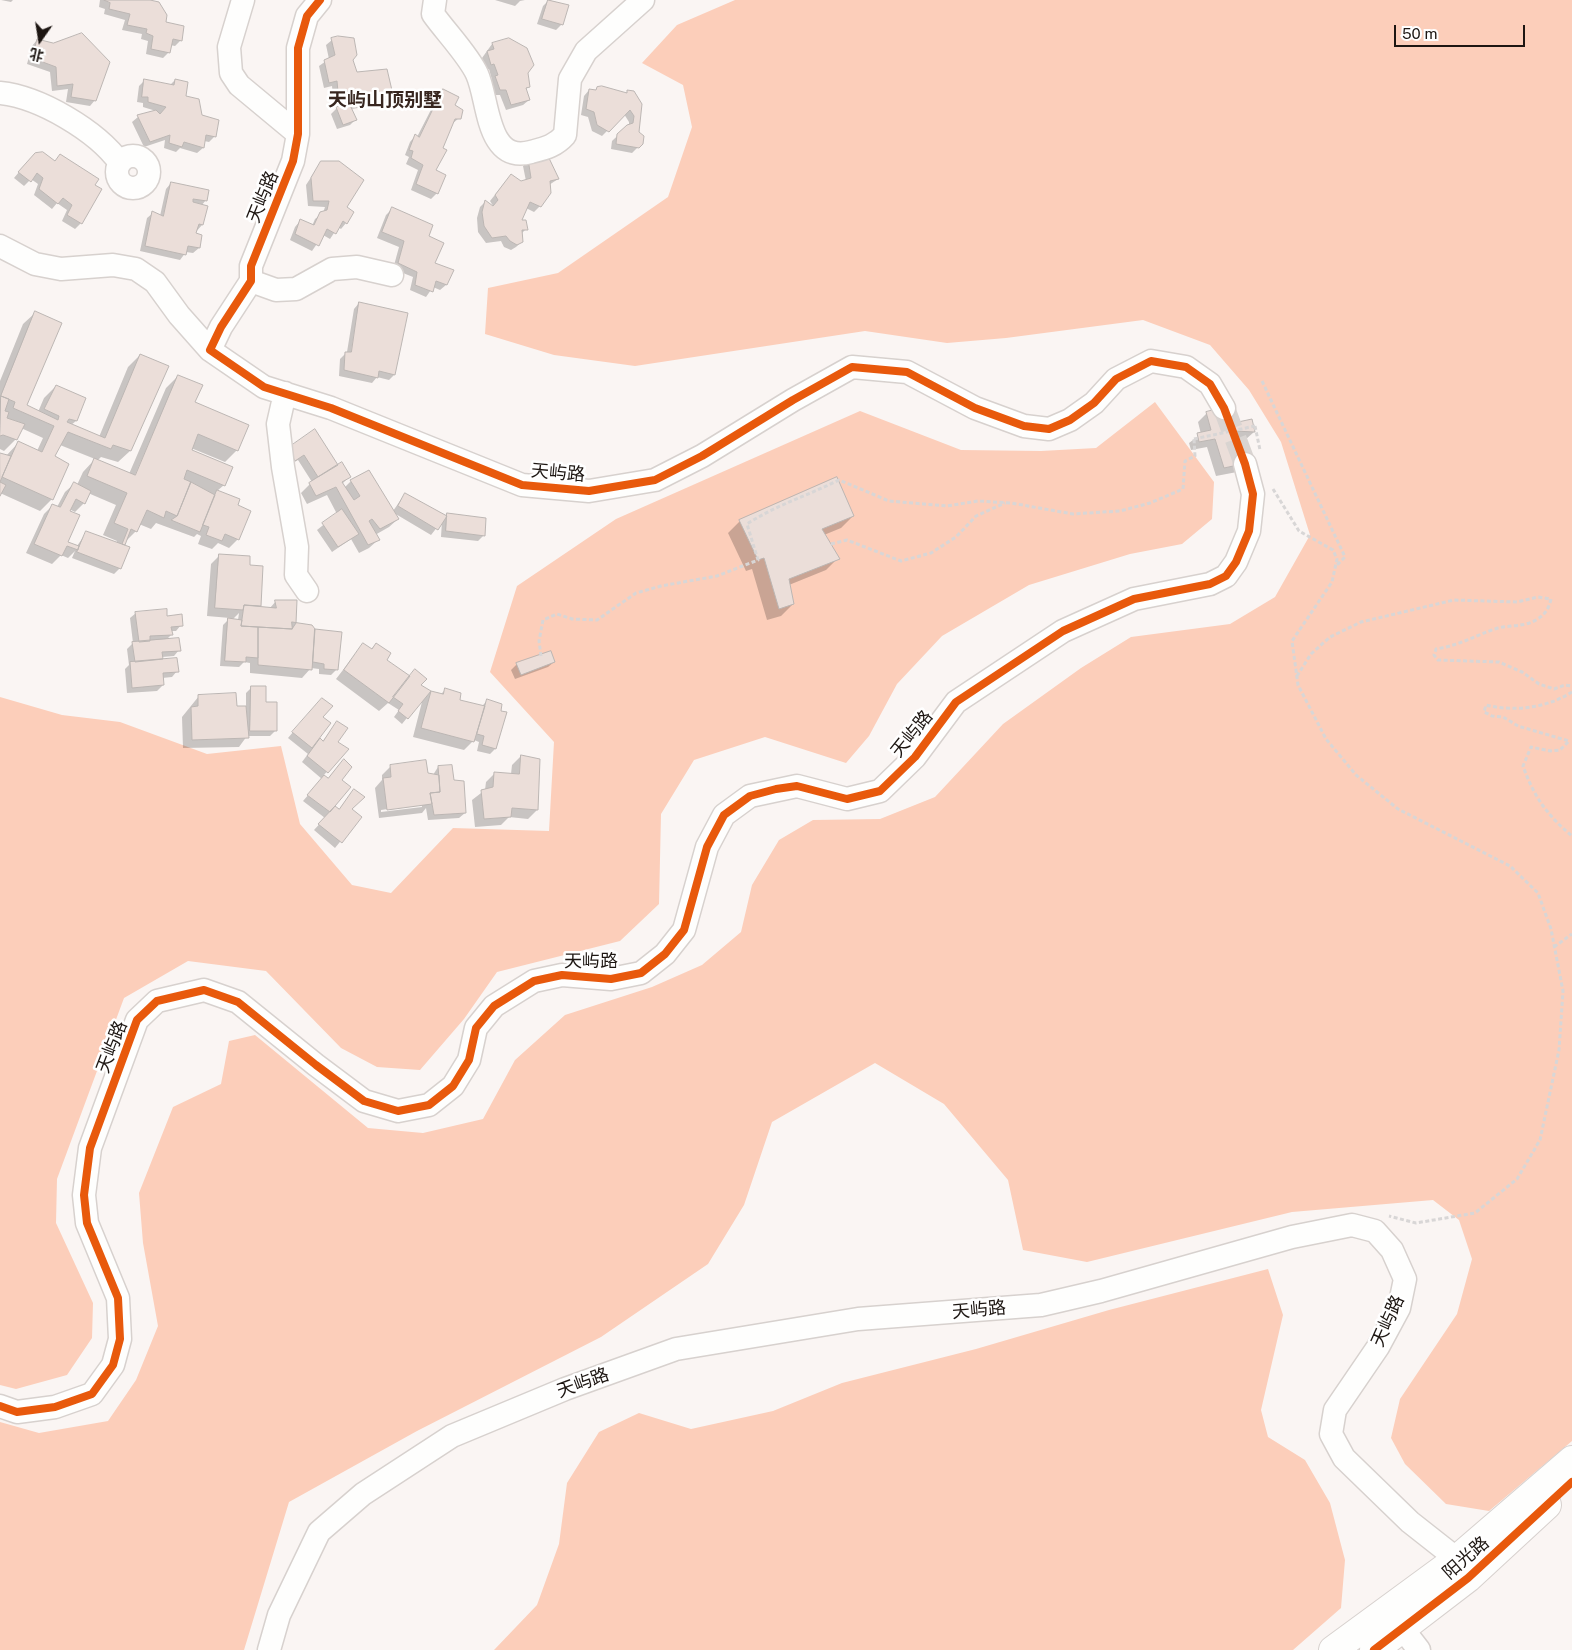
<!DOCTYPE html>
<meta charset="utf-8">
<style>
body{margin:0}
#map{position:relative;width:1572px;height:1650px;overflow:hidden;background:#faf5f3;font-family:"Public Sans","Noto Sans SC",sans-serif}
canvas{display:block}
.north{position:absolute;left:15px;top:15px;width:50px;height:50px;-webkit-text-stroke:4px #fff;paint-order:stroke;rotate:193deg;font-size:14px;font-weight:700;line-height:20px;text-align:center;color:#1d1612}
.north::after{content:'';display:block;margin:auto;width:18px;height:22px;background:#1d1612;clip-path:polygon(50% 0,100% 100%,50% 72%,0 100%)}
.scale{position:absolute;left:1394px;top:25px;width:131px;height:22px;box-sizing:border-box;border:2px solid #1d1612;border-top:0;padding-left:6px;font-size:15px;line-height:18px;white-space:nowrap;color:#1d1612;-webkit-text-stroke:4px #fff;paint-order:stroke}
</style>
<div id="map">
<canvas width="1572" height="1650"></canvas>
<div class="north">北</div>
<div class="scale">50 m</div>
</div>
<script>
const ctx = document.querySelector('canvas').getContext('2d');
ctx.lineJoin = 'round';
function fillPath(path, color) {
  ctx.fillStyle = color;
  ctx.fill(path, 'evenodd');
}
function trace(path, color, width, dash) {
  ctx.strokeStyle = color;
  ctx.lineWidth = width;
  ctx.lineCap = dash ? 'butt' : 'round';
  ctx.setLineDash(dash || []);
  ctx.stroke(path);
}
function write(font, color, halo, rows, align = 'center') {
  ctx.font = font + ' "Public Sans","Noto Sans SC",sans-serif';
  ctx.lineWidth = 5;
  ctx.setLineDash([]);
  ctx.textBaseline = 'middle';
  ctx.strokeStyle = halo;
  ctx.fillStyle = color;
  for (const [text, x, y, turn = 0] of rows) {
    ctx.save();
    ctx.translate(x, y);
    ctx.rotate((+turn || 0) * Math.PI / 180);
    ctx.textAlign = isNaN(turn) ? turn : align;
    if (halo) ctx.strokeText(text, 0, 0);
    ctx.fillText(text, 0, 0);
    ctx.restore();
  }
}
fillPath(new Path2D(`
 M735 0H1572V1441L1489 1511 1446 1504 1405 1464 1391 1438 1400 1399 1457 1314 1472 1259 1459 1220 1433 1200 1292 1212 1087 1262 1023 1250 1008 1180 944 1104 875 1063 772 1122 744 1205 708 1264 601 1337 417 1431 289 1502 244 1650H0V1422L39 1433 108 1421 136 1380 158 1326 143 1243 139 1193 173 1107 221 1084 229 1041 255 1035 368 1128 423 1133 483 1119 515 1060 565 1015 652 987 702 965 741 932 752 885 779 840 813 820 880 819 935 797 1003 724 1081 668 1131 637 1230 624 1275 597 1310 535 1281 442 1249 390 1210 345 1143 320 1006 338 947 343 865 331 635 366 554 355 485 334 488 288 558 273 668 197 692 127 683 85 642 63 677 25Z
 M1155 402 1214 482 1212 519 1182 544 1130 554 1029 585 942 636 897 684 869 736 846 763 765 737 694 760 661 814 659 904 620 941 497 972 464 1019 420 1070 377 1067 341 1048 266 971 188 961 124 998 57 1179 56 1223 93 1303 92 1338 67 1375 16 1389 0 1385V697L62 715 120 722 207 754 281 746 300 824 352 885 391 893 453 828 549 831 554 742 490 672 517 586 616 519 860 411 961 450 1041 451 1096 448Z
 M1268 1269 1283 1315 1261 1410 1268 1437 1305 1460 1330 1503 1345 1560 1341 1608 1293 1650H494L537 1605 559 1544 567 1483 599 1432 639 1413 691 1429 773 1411 842 1383 976 1349 1109 1310Z`), '#fcceba');
fillPath(new Path2D(`
 M1 0H13L11 2Z
 M100 0H147L181 40 175 46 170 45 169 52 163 58 146 54 148 41 141 39 142 34 122 30 125 20 104 14 105 9 99 7Z
 M495 0H525L520 1 515 6Z
 M549 0 567 6 562 24 556 30 537 24 543 6Z
 M37 40 95 100 90 106 66 102 68 89 52 91 50 72 27 64 32 46Z
 M332 40 352 60 357 73 392 99 387 104 351 109 355 120 350 125 337 129 331 114 337 108 345 107V96L333 97 332 86 324 88 319 66 329 59 326 45Z
 M492 44 528 87 525 90 529 100 523 105 506 110 500 95H495L490 82 492 80 489 69 485 70 482 58Z
 M145 80 170 85 175 80 214 137 209 142 204 141 203 148 197 153 180 148 176 152 164 148 165 140 144 147 132 122 138 117 156 111 143 107V103L137 102 139 86Z
 M598 88 625 94 628 91 633 92 637 132 642 143 632 153 611 149 612 141 629 125V122L624 114 602 136 592 131 588 117 581 115 584 96 589 90 595 91Z
 M443 91 454 105 459 118 452 124 434 171 444 176 437 193 431 199 411 190 418 170 406 164 409 157 405 155 410 142 415 136 417 137 438 96Z
 M29 160 54 162 94 186 81 223 75 229 62 221 67 210 57 203 52 209 34 195 38 184 31 179 24 186 14 178Z
 M529 161 558 179 549 185 540 206 534 212 526 208 520 221 526 229 521 234V242L516 247 511 250 504 247 501 241 486 243 478 232 477 218 480 207 485 202 495 209 490 201 506 181H526L523 166Z
 M321 162 345 208 346 223 341 229 338 227 330 239 323 235 312 251 290 240 295 227 300 221 312 226 315 219 323 213 325 207 308 206 306 185Z
 M171 183 206 200 201 206 202 225 194 234 201 236 199 248 193 253 186 252 180 260 140 251 147 218 153 213 160 216 166 189Z
 M392 209 428 237 433 264 452 271 446 285 440 290 433 287 426 297 410 290 413 277 393 269 399 247 377 238 386 215Z
 M359 303 394 375 389 380 377 377 372 383 339 376 340 359 347 352 354 309Z
 M35 313 25 406 38 412 44 398 56 386 76 421 71 425 99 437 128 367 140 355 130 451 118 462 101 457 97 461 129 474 166 388 178 376 194 403 237 450 225 462 191 448 190 450 224 485 217 491 236 506 238 539 229 548 218 543 212 549 198 544 201 536 197 534 194 537 156 523 151 529 139 524 136 531 125 542 120 568 114 574 72 558 75 551 68 558 61 555 52 564 26 553 44 514 52 506 57 507 65 492 74 484 77 485 83 472 95 459 60 445 54 457 52 499 40 511 0 493V454L6 456 18 443 37 451 43 438 21 428 16 439 4 451 0 449V381L23 324ZM88 493 116 505 103 535 117 541 116 543 86 533 77 546 67 543 69 509 75 512 84 503Z
 M1207 413 1254 432 1245 440H1235L1237 472 1216 476 1207 447 1191 450 1189 443 1201 434 1198 422Z
 M288 449 336 464 349 477 342 484 344 488 351 481 369 471 393 511 405 494 445 517 448 514 484 535 478 541 441 537 442 521 431 535 394 513 398 519 389 527 375 535 378 540 369 548 359 553 351 539 332 552 317 530 337 514 327 495 307 504 301 493 312 482 298 460 289 465Z
 M853 516 841 528 824 535 838 558 826 570 789 585 793 604 781 616 767 620 752 569 746 571 728 533 740 521Z
 M219 556 249 566 259 606 258 607 270 608 276 601 295 622 315 630 337 669 331 675 319 674V669L311 668 302 678 250 673V663L244 662 239 667 220 666 223 625 230 618 207 616 211 564ZM239 613 238 620H232Z
 M136 613 166 618 181 625 176 631H170L171 635 165 641 179 650 174 656 162 657V660L177 671 172 677 162 678 163 685 157 691 127 693 125 669 129 665 127 649 133 643 130 618Z
 M363 644 370 650 376 644 385 661 430 692 440 695 445 690 458 701 481 707 487 701 500 712 506 713 495 749 490 754 477 751 479 742 474 740 464 750 413 737 423 698 402 724 394 717 399 710 388 703 379 711 336 679Z
 M554 662 548 667 515 679 511 670 517 664Z
 M252 687 265 703 275 731 270 736H247L239 747 183 748 182 717 199 696 236 707H246V693Z
 M316 705 321 717 318 738 322 742 337 723V742L347 749 323 776 328 779 340 780 333 806 338 810 351 809 360 817 335 848 314 830 325 818 303 801 322 779 302 762 308 754 288 738Z
 M521 756 537 810 528 819 509 817 501 825 475 827 472 800 485 790 486 782 495 773 511 774 512 765Z
 M391 766 433 775 438 767 453 782 465 813 459 818 428 820 426 808 422 813 379 818 375 788 382 780V775ZM422 804V807L381 812V810Z`), '#0003');
const building = new Path2D(`
 M104 0H150L159 2 167 15 166 22 184 26 182 41 173 39 170 53 151 49 153 36 146 33 147 29 127 25 130 14 109 9 110 3Z
 M548 0 569 5 563 25 542 19Z
 M82 33 110 62 96 101 71 97 73 84 57 86 56 67 32 58 37 39 53 43Z
 M338 36 354 38 357 55 353 60 357 72 387 69 394 99 350 105V91L338 92 337 81 329 83 324 60 335 55 331 38Z
 M509 38 527 48 534 65 528 73 530 87 526 88 530 100 511 105 506 90H500L495 76 498 75 494 64 491 65 487 51 494 49 492 43Z
 M144 79 174 85 175 79 188 82 186 96 199 99 202 115 219 120 216 137 206 135 204 148 184 142 182 147 169 143 170 135 150 142 137 115 156 110 160 114 166 107 148 102V97H142Z
 M602 86 627 93V90L634 91 642 104 639 132 644 136 643 144 639 148 616 144 617 134 627 125 633 123 634 116 630 110 609 132 597 125 594 112 586 109 589 89 596 90 597 87Z
 M443 89 459 97 455 105 463 110 461 119H455L443 148 447 150 436 170 446 175 438 194 416 184 423 165 411 158 413 151 409 150 415 134 419 137Z
 M350 105 357 120 343 125 336 107Z
 M43 152 55 161 60 154 99 179 95 185 102 189 82 224 67 215 72 205 63 198 58 204 39 189 43 178 37 173 31 182 18 172 35 153Z
 M548 156 559 179 550 181 551 193 541 207 530 202 522 220H526L528 230H522L523 242 517 245 510 241 506 236 492 238 484 226 482 212 485 200 493 206 498 200 495 195 511 174 521 181 531 178 528 159Z
 M321 161H339L364 180 347 207 354 212 347 224 343 221 336 234 327 229 319 246 295 234 300 219 314 225 320 212 327 210 329 201H313L311 178Z
 M171 182 209 190 207 201 193 199V202L208 206 203 225 199 224 196 233 202 235 200 248 188 246 186 255 145 246 152 211 163 216Z
 M392 207 433 225 429 236 444 243 435 263 454 270 447 285 436 281 433 292 415 285 417 272 398 263 404 241 382 232Z
 M359 302 408 313 395 375 379 371 378 378 344 370 345 352H351Z
 M35 311 62 323 27 405 58 420 59 416 44 409 56 385 86 398 77 421 69 419 67 422 105 438 140 354 169 366 131 451 113 445 111 449 68 432 55 456 69 464 53 500 2 477 18 441 42 452 54 426 13 408 15 402 1 396Z
 M178 375 203 385 195 402 249 425 238 451 198 434 192 450 233 467 225 486 187 470 184 479 191 482 177 516 166 511 164 518 147 510 137 532 131 529 125 545 122 544 128 529 114 523 127 493 87 476 94 458 135 475Z
 M1 396 9 399 5 411 9 412 7 418 25 424 17 440 3 435 0 436Z
 M1234 405 1238 422 1252 419 1255 432 1233 431 1247 463 1224 468 1215 439 1199 442 1197 433 1211 430 1206 412Z
 M315 429 338 465 318 477 304 455 295 461 288 448Z
 M0 453 11 456 0 482 6 485 0 496Z
 M342 462 351 477 342 482 354 500 360 496 350 480 369 470 399 519 380 529 372 519 369 521 380 540 368 545 336 487 316 496 309 483Z
 M837 477 854 516 822 529 840 559 789 579 794 604 779 609 764 558 758 560 739 520Z
 M74 482 91 491 85 504 76 499 70 511 80 515 68 542 79 546 78 550 67 546 62 556 34 544 52 504 60 507Z
 M191 482 215 495 200 532 171 520 177 516Z
 M217 490 240 499 238 505 251 511 239 540 225 534 222 541 206 535 209 527 203 525Z
 M405 493 447 516 438 530 398 506Z
 M342 509 359 534 338 547 322 523Z
 M447 513 486 518 485 536 446 531Z
 M86 531 130 547 121 569 77 552Z
 M219 554 250 556V565L263 566 261 606 244 605 243 610 215 608Z
 M275 600H297L296 623 292 629 241 626 244 605 276 608Z
 M167 609V616L182 614 183 626 171 627 173 635 150 636V641L139 642 135 612Z
 M228 618 242 620 241 626 258 627V658L246 657V662L225 661Z
 M292 622 312 625 315 629 312 670 258 665V627L292 629Z
 M315 629 342 632 338 670 324 669V664L313 662Z
 M179 638 181 651 162 652 163 659 135 662 132 642Z
 M363 643 372 649 376 643 391 653 387 660 410 676 389 703 344 670Z
 M551 651 555 662 521 675 516 663Z
 M177 658 179 672 163 673 164 685 132 688 130 662Z
 M415 669 427 679 421 685 431 691 408 719 398 711 403 704 393 697Z
 M251 686H266V702H277V731H250Z
 M445 688 461 693 460 700 485 706 474 742 421 728 431 691 443 694Z
 M236 693 237 706H246L249 738 192 740 191 707 198 706V695Z
 M322 698 333 706 323 717 331 723 312 748 292 732Z
 M487 699 502 704 501 711 507 712 496 749 482 745 484 736 477 734Z
 M337 721 348 728 338 742 349 749 328 773 307 756 320 738 323 741Z
 M521 755 540 759 538 810 512 808 511 817 484 819 481 790 493 787 494 772 519 774Z
 M344 759 352 767 342 780 351 787 330 812 307 795 324 775 328 778Z
 M426 760 428 773 439 775 440 792 430 793 432 804 387 810 383 778 391 777 390 765Z
 M452 765 454 780 464 781 466 813 434 815 430 793 440 792 438 766Z
 M354 789 365 797 352 809 362 817 342 843 318 824 335 806 339 809Z`);
fillPath(building, '#ebded9');
trace(building, '#bcb6b3', 1);
trace(new Path2D(`
 M1224 408 1245 464`), '#d9d4d1', 22, [22, 11]);
const minor = new Path2D(`
 M243 0 229 47 231 73 239 85 298 134
 M320 0 307 16 298 48V134L293 161 251 266V281L221 327 210 350 264 387 331 408 522 485 589 491 655 480 702 456 793 400 852 367 907 372 975 408 1024 426 1049 429 1070 420 1094 403 1116 379 1151 361 1186 367 1210 384 1224 408
 M435 0 433 14C445 31 469 56 477 74 489 100 486 164 531 152 546 148 555 146 565 135L570 79 586 51 643 0
 M0 93C40 97 97 131 120 163
 M117 172a16 16 0 1 1 32 0a16 16 0 1 1-32 0Z
 M0 246 35 264 61 269 113 265 136 269 155 282 179 315 210 350
 M251 281 276 290 296 289 332 269 357 267 392 275
 M285 393 278 424 283 467 297 547 296 575 307 591
 M0 1406 17 1412 55 1407 92 1394 113 1365 120 1339 118 1298 87 1223 84 1195 90 1148 137 1020 157 1001 204 990 238 1002 316 1065 364 1101 398 1111 429 1105 453 1086 469 1060 476 1028 494 1006 534 981 562 975 611 979 641 973 665 954 684 930 707 847 724 815 750 796 797 786 847 799 880 791 915 757 956 702 1063 631 1134 599 1210 584 1226 576 1236 562 1249 531 1253 494 1245 464
 M1402 1628 1419 1650
 M269 1650 279 1615 319 1532 363 1494 452 1436 565 1389 676 1349 858 1319 1041 1305 1101 1291 1292 1237 1352 1225 1375 1231 1392 1250 1405 1279 1399 1308 1378 1347 1335 1410 1331 1434 1344 1458 1410 1522 1457 1559 1465 1573`);
const major = new Path2D(`
 M1333 1650 1457 1559 1572 1460
 M1374 1650 1468 1578 1547 1505`);
trace(minor, '#d7d1ce', 25);
trace(major, '#d7d1ce', 30);
trace(new Path2D(`
 M1262 381 1345 557 1335 567
 M1255 426 1260 450
 M1273 489 1299 531 1333 550 1337 559 1332 582 1292 641 1298 685 1326 739 1356 775 1398 809 1510 866 1538 893 1551 929 1563 991 1559 1050 1540 1140 1517 1179 1475 1213 1416 1223 1389 1216
 M831 544 847 540 901 561 931 553 956 537 976 516 1005 503
 M541 656 539 641 543 620 557 614 572 619 597 620 636 593 661 586 717 576 758 560 747 524C776 505 807 496 839 480L889 501 947 506 978 501 1011 503 1073 514 1120 511 1150 503 1183 489 1185 461 1195 456 1194 439
 M1297 676 1311 654 1330 637 1361 622 1454 600 1517 602 1538 597 1551 599C1549 608 1545 615 1536 620 1524 627 1510 625 1498 628 1476 635 1461 645 1436 649L1434 655 1438 660 1499 662 1522 672 1539 684 1554 689 1565 685 1572 686
 M1572 692C1547 708 1514 712 1486 705L1484 712 1492 716 1503 717 1518 726 1569 741 1560 750 1550 751 1531 747 1523 766C1534 797 1547 815 1572 836
 M1554 947 1572 934`), '#d8d6d6', 3, [4, 2.5]);
trace(minor, '#fefefd', 22);
trace(major, '#fefefd', 28);
trace(new Path2D(`
 M1194 439 1255 426`), '#d8d6d6', 3, [4, 2.5]);
trace(new Path2D(`
 M0 1406 17 1412 55 1407 92 1394 113 1365 120 1339 118 1298 87 1223 84 1195 90 1148 137 1020 157 1001 204 990 238 1002 316 1065 364 1101 398 1111 429 1105 453 1086 469 1060 476 1028 494 1006 534 981 562 975 611 979 641 973 665 954 684 930 707 847 724 815 750 796 776 789 797 786 847 799 880 791 915 757 956 702 1063 631 1134 599 1210 584 1226 576 1236 562 1249 531 1253 494 1245 464 1224 408 1210 384 1186 367 1151 361 1116 379 1094 403 1070 420 1049 429 1024 426 975 408 907 372 852 367 793 400 702 456 655 480 589 491 522 485 331 408 264 387 210 350 221 327 251 281V266L293 161 298 134V48L307 16 320 0
 M1374 1650 1468 1578 1572 1482`), '#e8590c', 8);
write('18px', '#1d1612', '#fff', [
 ["天屿路",263,197,-68],
 ["天屿路",558,473,5],
 ["天屿路",912,734,-51],
 ["天屿路",591,961],
 ["天屿路",112,1047,-69],
 ["天屿路",979,1310,-5],
 ["天屿路",1388,1321,-66],
 ["天屿路",583,1383,-20],
 ["阳光路",1466,1558,-41]
]);
write('bold 19px', '#37261f', '#fff', [
 ["天屿山顶别墅",385,100]
]);
</script>
